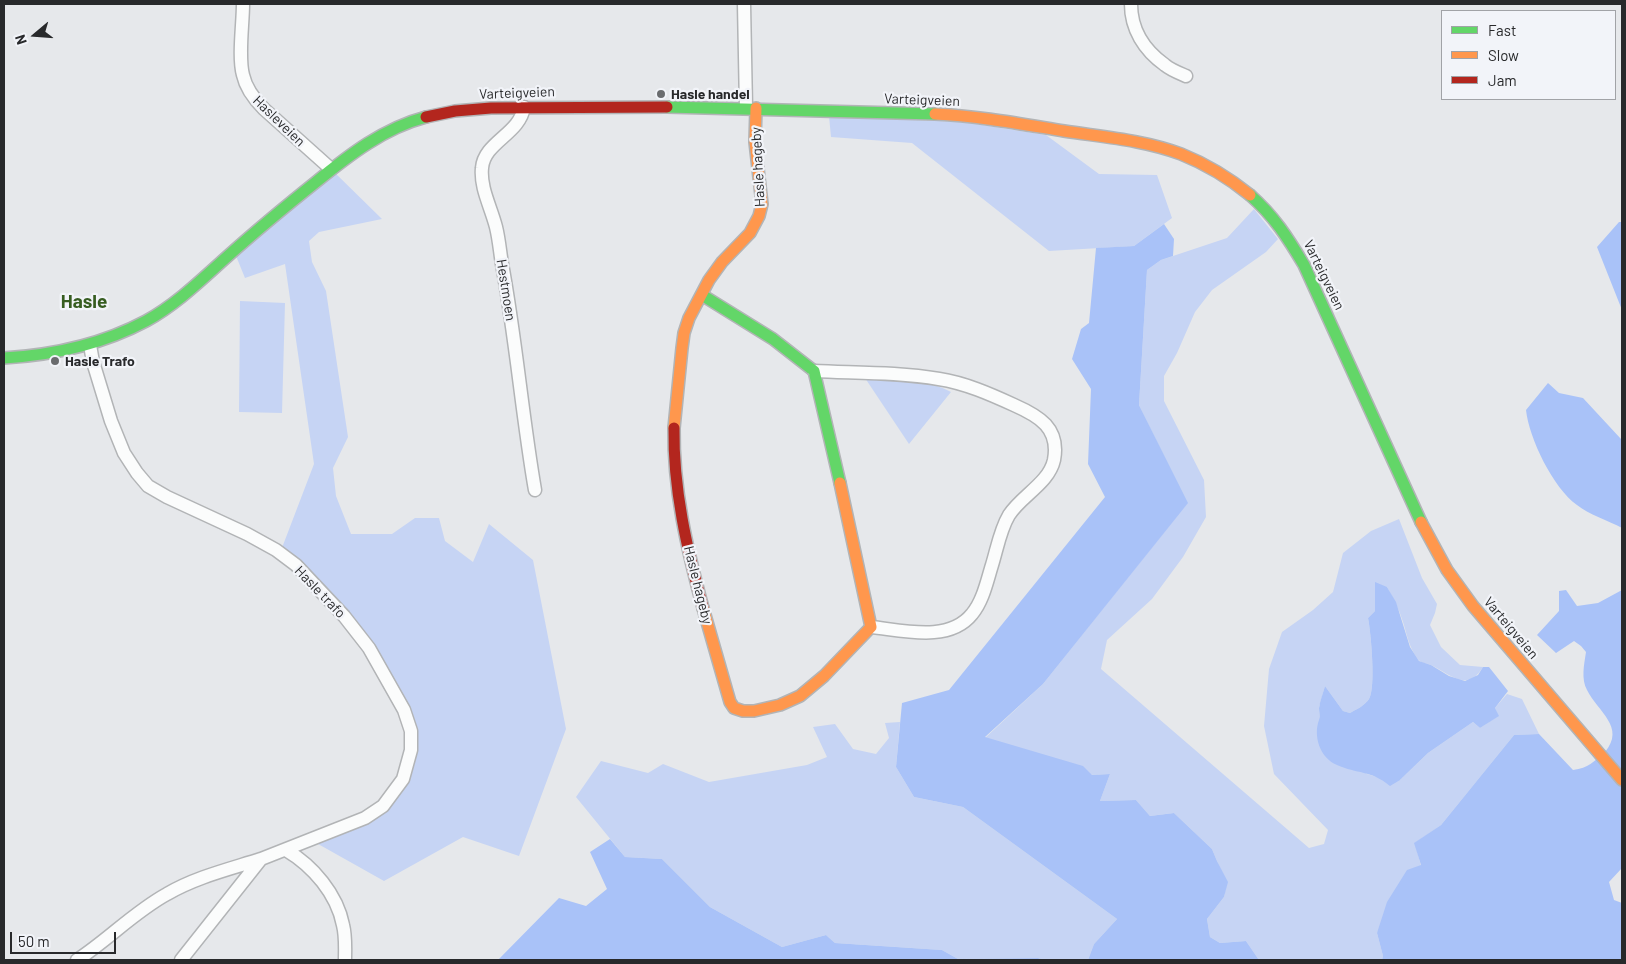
<!DOCTYPE html>
<style>
body{margin:0}
#map{position:relative;width:1626px;height:964px;overflow:hidden;background:#e6e8eb;font-family:Barlow,sans-serif}
canvas{display:block}
.frame{position:absolute;inset:0;border:5px solid #28292b;pointer-events:none}
.legend{position:absolute;left:1441px;top:10px;width:175px;height:90px;box-sizing:border-box;background:#f2f4f9;border:1px solid #a1a3a7;margin:0;padding:6px 9px;list-style:none;font-size:15px;color:#28292b}
.legend li{display:flex;align-items:center;gap:10px;height:25px}
.legend b{width:25px;border:1px solid #a1a3a7}
.north{position:absolute;left:10px;top:10px;width:50px;height:50px;-webkit-text-stroke:4px #f2f4f9;paint-order:stroke;rotate:252deg;font-size:14px;font-weight:700;line-height:20px;text-align:center;color:#28292b}
.north::after{content:'';display:block;margin:auto;width:18px;height:22px;background:#28292b;clip-path:polygon(50% 0,100% 100%,50% 72%,0 100%)}
.scale{position:absolute;left:10px;top:932px;width:106px;height:22px;box-sizing:border-box;border:2px solid #28292b;border-top:0;padding-left:6px;font-size:15px;line-height:18px;white-space:nowrap;color:#28292b;-webkit-text-stroke:4px #f2f4f9;paint-order:stroke}
</style>
<div id="map">
<canvas width="1626" height="964"></canvas>
<div class="frame"></div>
<ul class="legend">
<li><b style="height:6px;background:#63d668"></b>Fast</li>
<li><b style="height:6px;background:#ff974d"></b>Slow</li>
<li><b style="height:6px;background:#b3261e"></b>Jam</li>
</ul>
<div class="north">N</div>
<div class="scale">50 m</div>
</div>
<script>
const ctx = document.querySelector('canvas').getContext('2d');
ctx.lineJoin = 'round';
function fillPath(path, color) {
  ctx.fillStyle = color;
  ctx.fill(path, 'evenodd');
}
function trace(path, color, width, dash) {
  ctx.strokeStyle = color;
  ctx.lineWidth = width;
  ctx.lineCap = dash ? 'butt' : 'round';
  ctx.setLineDash(dash || []);
  ctx.stroke(path);
}
function write(font, color, halo, rows, align = 'center') {
  ctx.font = font + ' Barlow,sans-serif';
  ctx.lineWidth = 4.5;
  ctx.setLineDash([]);
  ctx.textBaseline = 'middle';
  ctx.strokeStyle = halo;
  ctx.fillStyle = color;
  for (const [text, x, y, turn = 0] of rows) {
    ctx.save();
    ctx.translate(x, y);
    ctx.rotate((+turn || 0) * Math.PI / 180);
    ctx.textAlign = isNaN(turn) ? turn : align;
    if (halo) ctx.strokeText(text, 0, 0);
    ctx.fillText(text, 0, 0);
    ctx.restore();
  }
}
fillPath(new Path2D(`
 M829 116 963 122 1046 135 1099 174 1157 175 1172 218 1134 246 1049 251 912 143 831 137Z
 M331 169 382 219 319 232 309 241 312 262 326 291 348 437 333 468 336 496 351 534H392L415 518H439L445 541 473 562 489 524 533 560 566 729 519 856 463 837 384 881 311 840 365 818 393 794 411 731 369 648 280 553 314 464 285 264 245 278 234 251Z
 M1254 209 1278 239 1266 252 1212 290 1195 312 1177 353 1164 376V401L1204 480 1206 517 1183 557 1152 599 1107 640 1101 669 1309 848 1324 844 1328 830 1274 774 1264 726 1269 669 1282 632 1313 610 1333 592 1343 553 1371 531 1399 519 1422 578 1437 604 1435 613 1430 625 1441 647 1460 665 1483 667C1467 693 1450 674 1431 665 1426 663 1420 663 1417 658 1409 647 1407 635 1403 622 1399 609 1393 598 1387 587L1376 588 1375 611 1368 618C1371 633 1376 688 1369 699 1364 706 1357 709 1350 713L1343 711 1325 686 1319 707V719L1367 774 1380 778 1400 780 1428 753 1473 722 1480 728 1498 716 1495 708 1507 694 1522 699 1539 734 1514 735 1441 825 1415 843 1421 866 1377 933 1383 956 1382 960H1259L1246 941 1220 943 1210 937 1207 919 1224 897 1227 882 1217 861 1212 849 1174 813 1150 816 1136 800 1100 801 1110 774 1092 775 985 738 1043 684 1187 503 1139 405 1147 270 1161 260 1227 238Z
 M240 301 285 303 282 413 239 412Z
 M865 378C890 379 931 380 951 392L909 444Z
 M900 722 896 767 914 797 963 807 1117 919 1094 944 1088 960H1045L1038 958 958 959 942 950 835 943 826 935 782 947 710 907 662 859 625 857 576 797 601 761 648 773 663 764 709 782 807 765 827 757 813 727 835 724 853 749 876 754 889 738 885 723Z`), '#c6d4f4');
fillPath(new Path2D(`
 M1619 222H1622V310L1597 247Z
 M1164 224 1174 239 1173 256 1161 260 1147 270 1139 405 1188 503 1043 684 985 737 1083 766 1092 775 1110 774 1100 801 1136 800 1150 816 1174 813 1212 849 1217 861 1228 882 1224 897 1207 919 1210 937 1220 943 1246 941 1259 960H1088L1094 944 1117 919 963 807 914 797 896 767 902 703 949 690 1105 497 1088 464 1091 389 1072 359 1081 329 1089 323 1096 248 1134 246Z
 M1548 383 1559 393 1583 398 1621 439H1622V528C1609 521 1588 514 1577 505 1553 488 1529 438 1526 410Z
 M1375 582 1387 587 1396 602 1410 647 1419 661 1431 665 1449 676 1465 681 1478 675 1483 667H1489L1508 691 1495 708 1499 716 1480 728 1473 722 1428 753 1400 780 1390 786C1371 770 1357 774 1337 765 1320 758 1313 736 1319 720 1320 716 1319 712 1319 708 1320 701 1323 693 1325 686L1343 711 1350 713C1357 709 1364 706 1369 699 1376 688 1371 633 1368 618L1375 611Z
 M1566 590 1577 606 1598 603 1622 590V868L1609 882 1614 900 1622 903V960H1382L1383 956 1377 933 1387 902 1407 870 1421 865 1414 843 1441 825 1514 735 1539 734 1573 770C1589 768 1593 762 1605 752 1626 727 1598 712 1587 690 1581 679 1584 665 1586 652L1581 646 1574 641 1556 653 1537 635 1559 611V591Z
 M610 839 625 857 662 859 710 907 782 947 826 935 835 943 942 950 958 959 1038 958 1045 960H498L559 898 586 906 607 889 590 852Z`), '#a9c2f8');
const street = new Path2D(`
 M243 4C243 24 238 57 243 75 246 89 254 99 264 109L331 169
 M744 4 746 108
 M1131 4C1131 29 1144 50 1165 65 1171 70 1179 73 1186 76
 M524 107C520 134 484 142 482 168 480 188 491 207 496 227 499 239 500 252 502 264 516 339 522 415 535 490
 M90 345 93 362 111 421 124 453 137 473 148 486 167 497 247 534 276 550 296 565 344 616 369 648 404 710 411 731V750L403 779 383 806 365 818 261 859 181 960
 M814 371C855 373 898 372 939 379 965 383 990 394 1014 405 1039 416 1060 428 1054 460 1049 483 1021 496 1009 515 1000 530 997 549 992 565 987 581 983 601 972 614 949 643 902 630 871 627
 M286 850C313 866 337 894 343 925 346 937 345 949 345 960
 M77 960C108 940 134 912 167 894 196 877 230 869 261 859`);
const fast = new Path2D(`
 M667 107 935 114
 M1250 195C1274 216 1288 238 1304 265L1421 522
 M702 295 773 339 814 371 840 483
 M4 358C54 355 101 345 146 321 177 304 202 279 229 255 257 230 286 206 316 182 349 155 384 128 426 117`);
const slow = new Path2D(`
 M935 114C979 116 1021 124 1064 131 1103 137 1144 140 1181 154 1206 164 1229 178 1250 195
 M674 428 682 348 684 333 689 318 709 280 722 262 750 233 759 216 762 204 755 142 756 108
 M1421 522 1447 570 1473 606 1622 780
 M703 608 730 702 734 708 743 711H754L780 705 800 696 824 676 871 627 840 483`);
const jam = new Path2D(`
 M426 117 455 111 491 108 667 107
 M674 428C673 489 687 549 703 608`);
trace(street, '#b2b4b6', 15);
trace(fast, '#b2b4b6', 14);
trace(slow, '#b2b4b6', 14);
trace(jam, '#b2b4b6', 14);
trace(street, '#fbfcfc', 12);
trace(fast, '#63d668', 11);
trace(slow, '#ff974d', 11);
trace(jam, '#b3261e', 11);
for (const [x, y, r, color] of [
 [661,94,5,"#6a6c6e"],
 [55,361,5,"#6a6c6e"]
]) {
  const dot = new Path2D();
  dot.arc(x, y, r, 0, 2 * Math.PI);
  ctx.fillStyle = color;
  ctx.fill(dot);
  trace(dot, '#f2f4f9', 2);
}
write('14px', '#28292b', '#f2f4f9', [
 ["Varteigveien",517,93,-2],
 ["Varteigveien",922,100,2],
 ["Hasleveien",279,121,44],
 ["Hasle hageby",758,167,-93],
 ["Varteigveien",1324,275,64],
 ["Hestmoen",506,290,81],
 ["Hasle hageby",698,585,76],
 ["Hasle trafo",320,592,46],
 ["Varteigveien",1511,628,50]
]);
write('bold 14px', '#28292b', '#f2f4f9', [
 ["Hasle handel",671,94],
 ["Hasle Trafo",65,361]
], 'left');
write('bold 19px', '#375d21', '#f2f4f9', [
 ["Hasle",84,302]
]);
</script>
